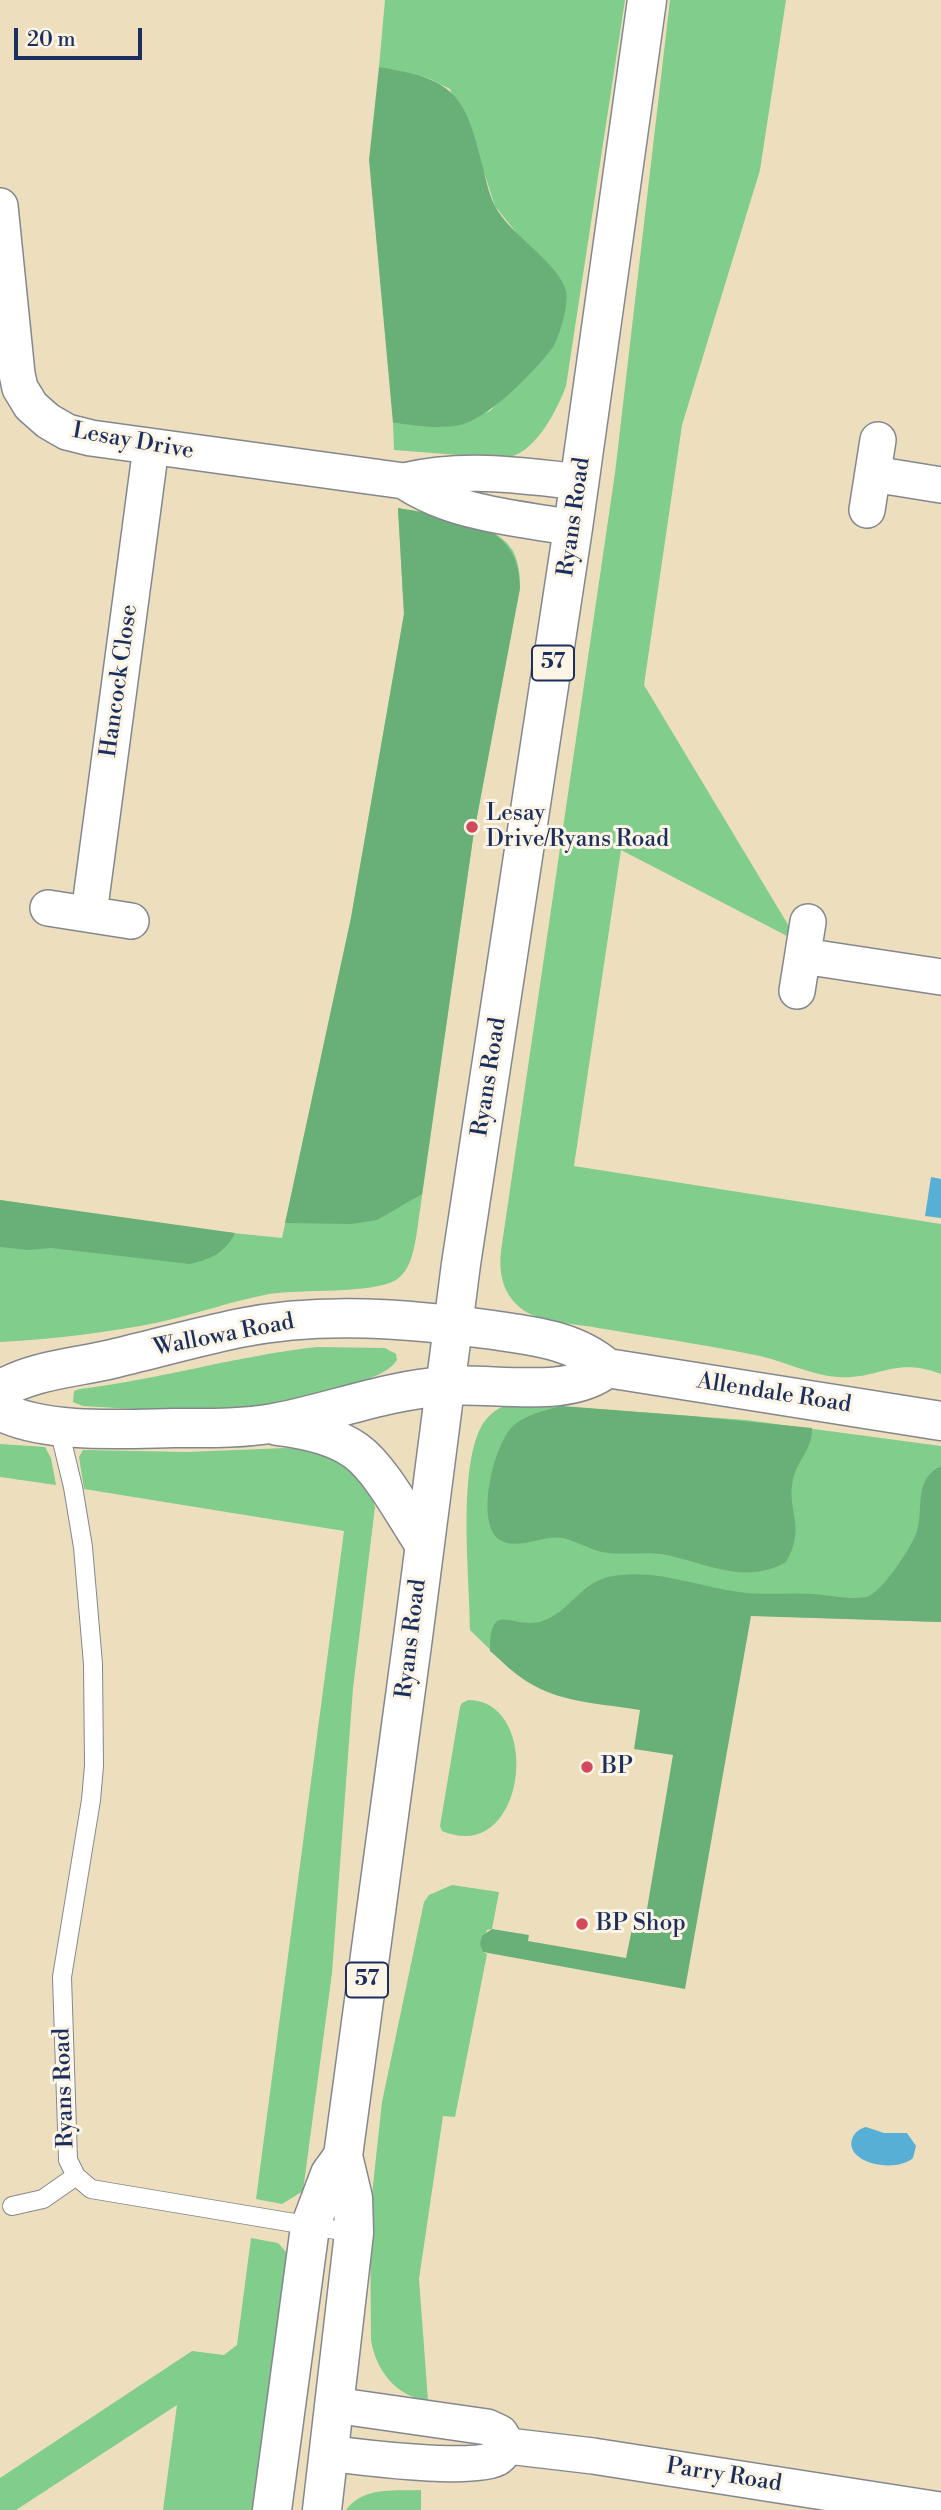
<!DOCTYPE html>
<style>
body{margin:0}
#map{position:relative;width:941px;height:2510px;overflow:hidden;background:#eddfbd;font-family:"Libre Bodoni",serif}
canvas{display:block}
.scale{position:absolute;left:14px;top:28px;width:128px;height:32px;box-sizing:border-box;border:4px solid #1b2f5e;border-top:0;padding-left:9px;font-size:21px;line-height:24px;white-space:nowrap;color:#1b2f5e;-webkit-text-stroke:5px #fcf5e5;paint-order:stroke}
</style>
<div id="map">
<canvas width="941" height="2510"></canvas>
<div class="scale">20 m</div>
</div>
<script>
const ctx = document.querySelector('canvas').getContext('2d');
ctx.lineJoin = 'round';
function fillPath(path, color) {
  ctx.fillStyle = color;
  ctx.fill(path, 'evenodd');
}
function trace(path, color, width, dash) {
  ctx.strokeStyle = color;
  ctx.lineWidth = width;
  ctx.lineCap = dash ? 'butt' : 'round';
  ctx.setLineDash(dash || []);
  ctx.stroke(path);
}
function write(font, color, halo, rows, align = 'center') {
  ctx.font = font + ' "Libre Bodoni",serif';
  ctx.lineWidth = 6;
  ctx.setLineDash([]);
  ctx.textBaseline = 'middle';
  ctx.strokeStyle = halo;
  ctx.fillStyle = color;
  for (const [text, x, y, turn = 0] of rows) {
    ctx.save();
    ctx.translate(x, y);
    ctx.rotate((+turn || 0) * Math.PI / 180);
    ctx.textAlign = isNaN(turn) ? turn : align;
    if (halo) ctx.strokeText(text, 0, 0);
    ctx.fillText(text, 0, 0);
    ctx.restore();
  }
}
fillPath(new Path2D(`
 M385 0H625L566 386C557 410 537 450 510 457 498 459 483 457 471 456 446 454 420 452 394 450L393 423 443 427 490 411 554 345 553 269 523 241 495 206 483 169 450 89 430 79 379 67Z
 M670 0H786L760 170 682 425 644 685 790 928 789 937 621 850 574 1166 941 1224V1374C894 1356 879 1380 837 1377 811 1375 786 1362 760 1356 707 1345 652 1337 598 1328 577 1324 550 1323 530 1314 505 1301 498 1277 501 1251L615 473Z
 M398 508C429 514 496 520 513 551 519 563 520 575 520 588L473 838 416 1238C413 1253 410 1271 396 1280 372 1294 301 1289 269 1294 232 1301 196 1314 160 1322 107 1333 54 1339 0 1342V1200L194 1229 282 1238 351 918 404 614Z
 M317 1347 385 1348 396 1354 397 1360C390 1371 377 1375 366 1380 286 1414 169 1412 83 1406L73 1402 74 1391 80 1389C160 1379 237 1356 317 1347Z
 M512 1403 746 1420 941 1446V1622L580 1610 510 1669 470 1630C470 1578 457 1470 482 1425 490 1413 499 1407 512 1403Z
 M0 1444 45 1447 51 1458 56 1485 0 1477Z
 M286 1448C319 1450 339 1456 361 1483 367 1491 373 1496 375 1507L353 1688 332 1973 303 2191 282 2204 256 2199 344 1531 84 1489 79 1457 83 1450 187 1452Z
 M468 1700C544 1700 527 1867 442 1831L440 1826 460 1707 462 1703Z
 M452 1885 499 1892 492 1929 487 1930 483 1952 487 1954 455 2117 443 2116 419 2279 428 2401C396 2396 376 2371 371 2340L370 2213 382 2102 424 1902 429 1895Z
 M251 2238 278 2243 294 2261 261 2510H163L177 2405 16 2510H0V2478L192 2351 224 2355 237 2345Z
 M421 2490V2510H346C363 2486 395 2491 421 2490Z`), '#80cd8c');
fillPath(new Path2D(`
 M379 67C450 79 464 90 481 160 485 174 488 193 495 206 510 235 558 262 566 291 569 303 560 336 553 347 536 370 493 414 466 423 444 431 416 425 393 423L369 160Z
 M398 508C451 518 520 518 520 588L473 838 422 1194 377 1220 352 1224 285 1223 351 918 404 614Z
 M0 1200 235 1233C225 1253 211 1259 190 1264L51 1248 28 1250 0 1247Z
 M562 1406 691 1416 812 1428C813 1449 797 1460 793 1480 786 1511 807 1526 786 1562 746 1585 708 1564 667 1555 648 1551 628 1555 608 1553 592 1551 579 1542 563 1538 543 1534 518 1551 500 1540 474 1524 494 1443 513 1426 527 1414 545 1410 562 1406Z
 M941 1466V1622L751 1616 685 1989 483 1952 480 1944 482 1936 492 1929 529 1935 528 1941 626 1958 635 1914 646 1915 673 1755 634 1749 640 1710C605 1704 564 1703 533 1685 516 1676 504 1663 490 1651 490 1597 512 1631 543 1621 569 1612 581 1583 608 1577 652 1567 696 1586 739 1592 764 1596 788 1592 813 1594 829 1595 850 1600 866 1597 881 1594 912 1547 917 1531 924 1507 913 1480 941 1466Z`), '#68b078');
fillPath(new Path2D(`
 M931 1177 941 1179V1218L925 1216Z
 M866 2127 884 2133H907L916 2146 913 2158C901 2169 872 2167 859 2157 845 2147 852 2130 866 2127Z`), '#58afd5');
const lane = new Path2D(`
 M58 1425 73 1487 83 1547 93 1664 94 1766 91 1800 62 1977 68 2160 76 2176 91 2189 354 2233
 M12 2206 43 2199 76 2176`);
const street = new Path2D(`
 M0 206 17 374 20 388 31 406 48 421 67 432 91 438 404 481C463 467 520 475 580 482
 M873 474 941 485
 M404 481C453 514 517 518 573 528
 M867 510 878 440
 M48 908 131 921
 M89 914 151 447
 M803 956 941 977
 M797 991 808 922
 M334 2405 487 2427 500 2433 508 2446
 M508 2446 593 2456 939 2510
 M328 2453C358 2457 477 2472 497 2458 501 2456 505 2450 508 2446`);
const secondary = new Path2D(`
 M0 1390C33 1370 74 1368 112 1359 154 1349 197 1337 240 1328 324 1311 409 1319 493 1330 533 1336 575 1340 607 1368L941 1421
 M0 1411C45 1434 122 1429 173 1428 206 1428 241 1429 274 1423 332 1412 387 1390 446 1386 492 1382 570 1400 607 1368
 M277 1426C303 1429 334 1435 356 1451 381 1469 406 1517 424 1544`);
const primary = new Path2D(`
 M272 2510 310 2227 330 2174 343 2156
 M322 2510 354 2233 353 2198 343 2156 413 1637 461 1264 573 528 647 0`);
trace(lane, '#84878e', 20);
trace(street, '#84878e', 38);
trace(secondary, '#84878e', 41);
trace(primary, '#84878e', 41);
trace(lane, '#fff', 18);
trace(street, '#fff', 35);
trace(secondary, '#fff', 38);
trace(primary, '#fff', 38);
for (const [x, y, r, color] of [
 [472,827,7,"#d1495b"],
 [587,1767,7,"#d1495b"],
 [582,1924,7,"#d1495b"]
]) {
  const dot = new Path2D();
  dot.arc(x, y, r, 0, 2 * Math.PI);
  ctx.fillStyle = color;
  ctx.fill(dot);
  trace(dot, '#fcf5e5', 2.5);
}
for (const [x, y, w] of [
 [553,663,42],
 [367,1980,42]
]) {
  const box = new Path2D();
  box.roundRect(x - w / 2, y - 17.5, w, 35, 5);
  ctx.fillStyle = '#fcf5e5';
  ctx.fill(box);
  trace(box, '#1b2f5e', 2);
}
write('bold 21px', '#1b2f5e', null, [
 ["57",553,663],
 ["57",367,1980]
]);
write('23px', '#1b2f5e', '#fcf5e5', [
 ["Lesay Drive",133,442,10],
 ["Ryans Road",575,517,-82],
 ["Hancock Close",120,681,-82],
 ["Ryans Road",490,1077,-81],
 ["Wallowa Road",224,1336,-11],
 ["Allendale Road",774,1394,9],
 ["Ryans Road",412,1639,-83],
 ["Ryans Road",65,2088,-92],
 ["Parry Road",724,2476,9]
]);
write('23px', '#1b2f5e', '#fcf5e5', [
 ["Lesay",486,814],
 ["Drive/Ryans Road",486,840],
 ["BP",601,1767],
 ["BP Shop",596,1924]
], 'left');
</script>
